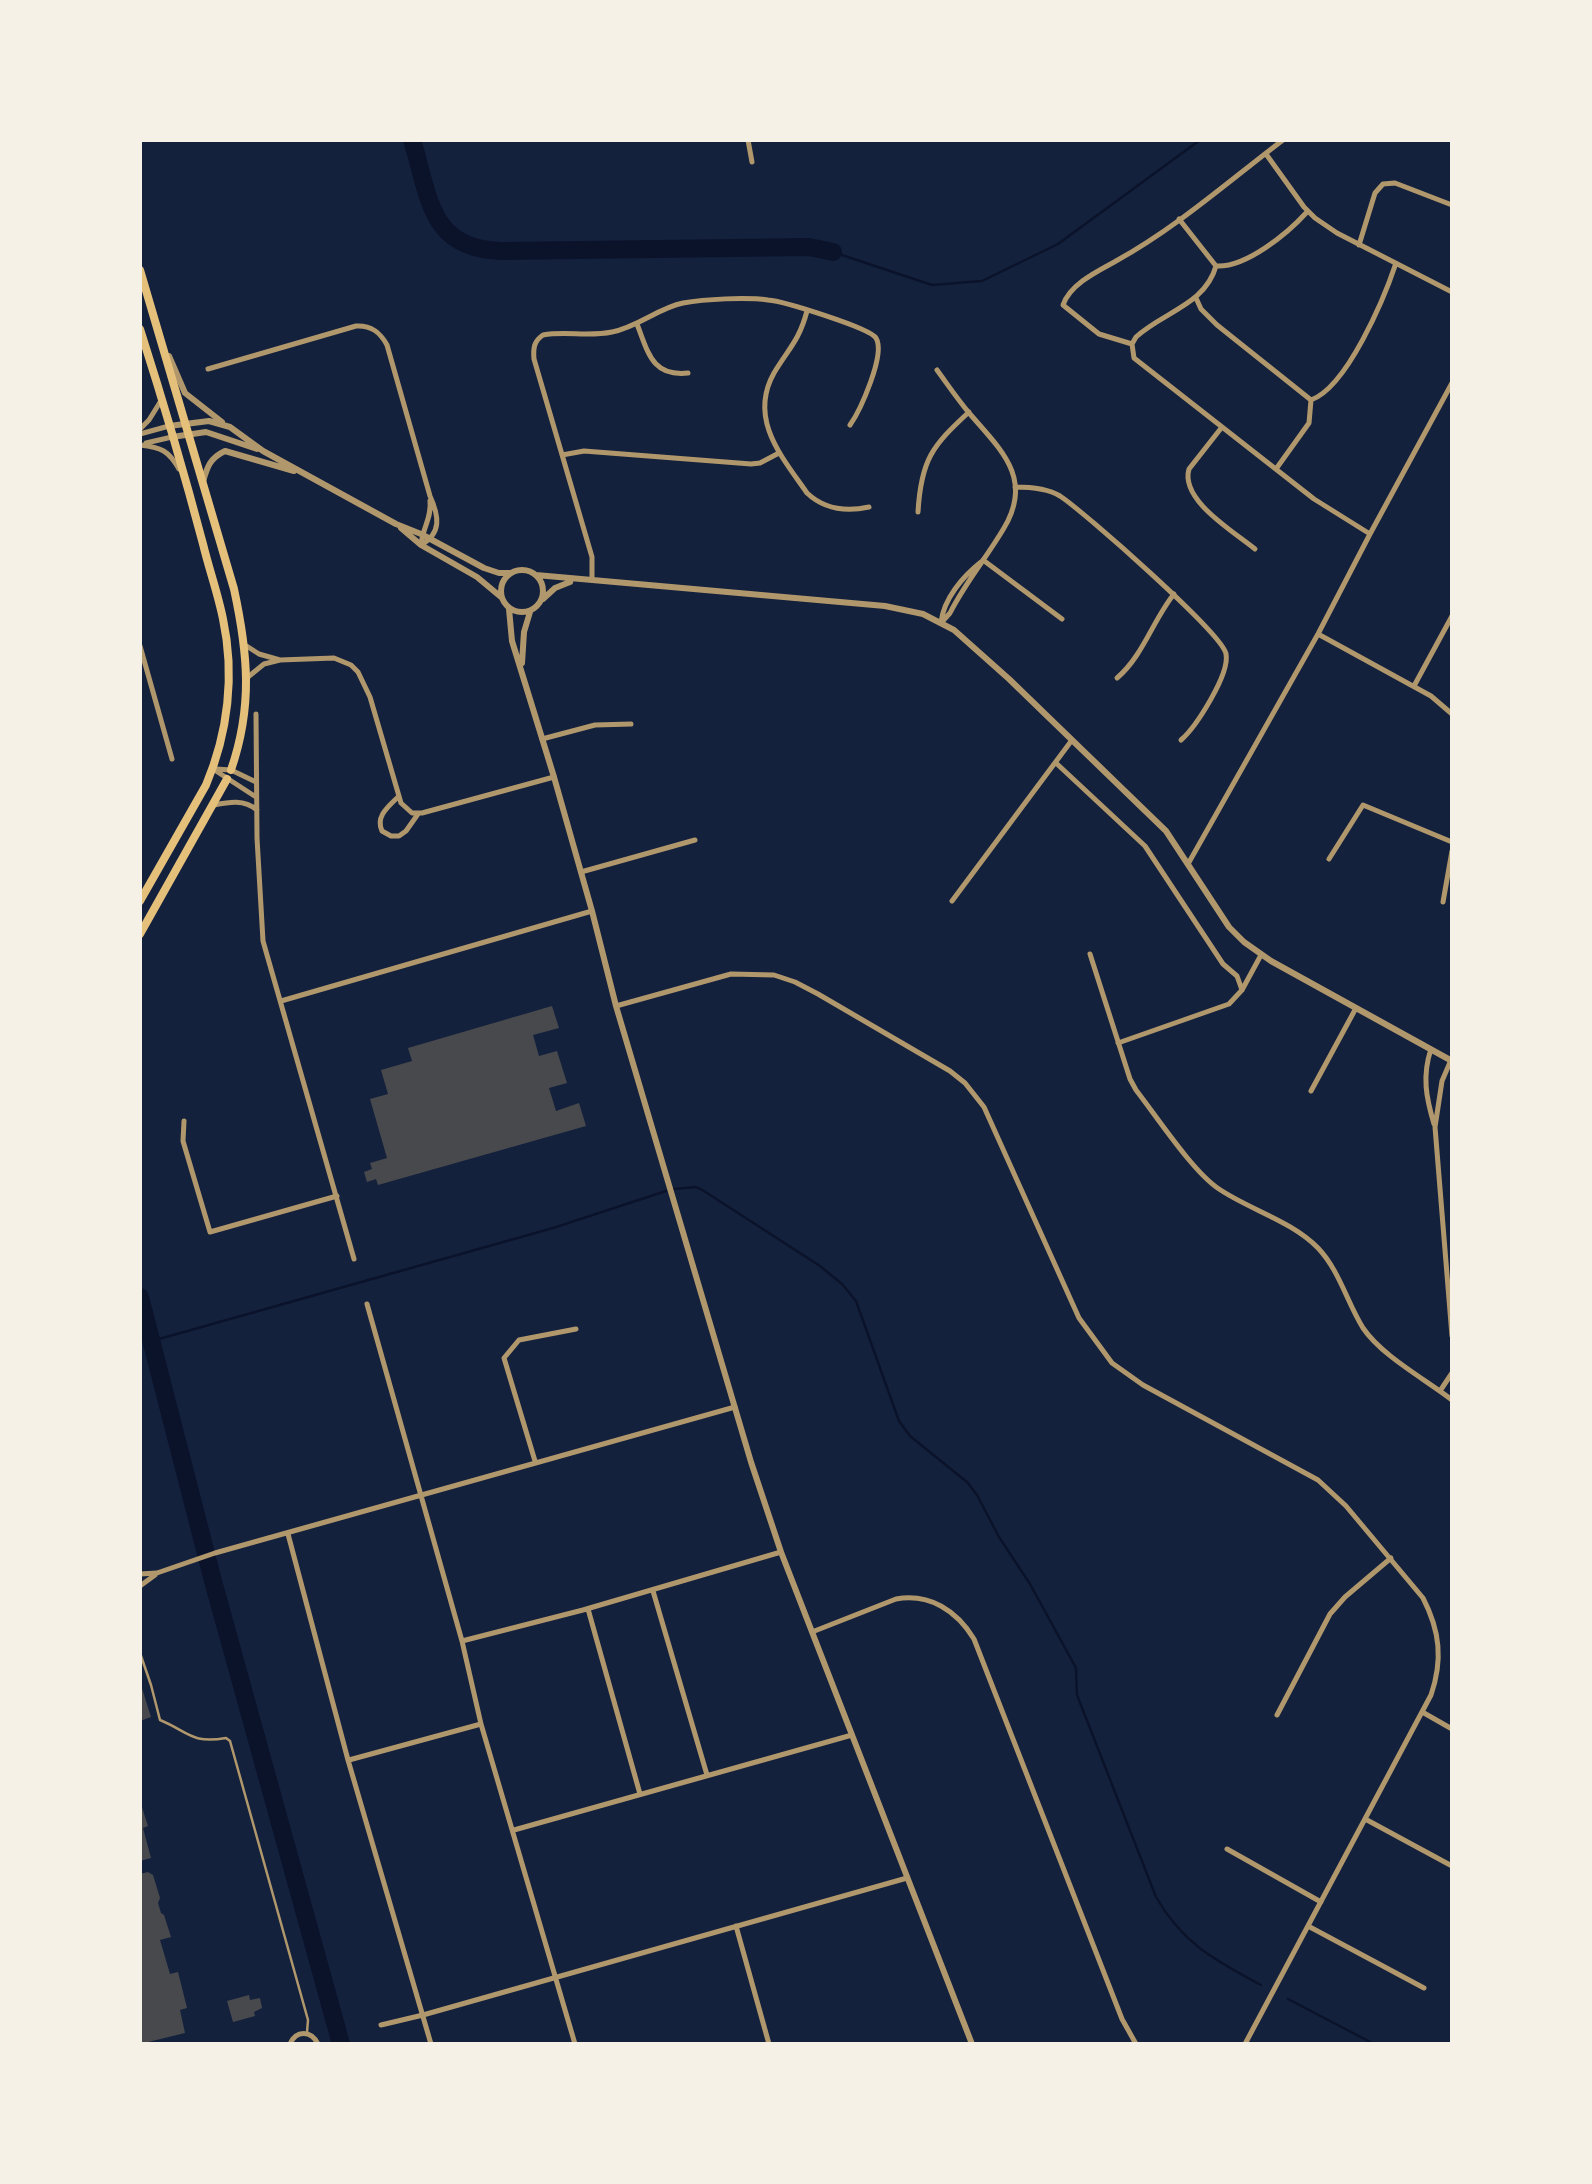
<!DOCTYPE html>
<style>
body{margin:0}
#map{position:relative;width:1592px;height:2184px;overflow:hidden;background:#14213d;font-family:Lato,sans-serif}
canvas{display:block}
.frame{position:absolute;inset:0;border:142px solid #f6f1e7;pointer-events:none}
</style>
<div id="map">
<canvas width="1592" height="2184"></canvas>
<div class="frame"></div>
</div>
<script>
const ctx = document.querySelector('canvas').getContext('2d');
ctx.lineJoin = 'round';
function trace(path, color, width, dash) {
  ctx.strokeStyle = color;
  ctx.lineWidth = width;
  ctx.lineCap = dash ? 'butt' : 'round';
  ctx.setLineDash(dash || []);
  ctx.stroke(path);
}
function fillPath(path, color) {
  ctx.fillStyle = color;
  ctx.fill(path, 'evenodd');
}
trace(new Path2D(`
 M833 252 932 285 982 281 1058 244 1200 140
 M674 1189 696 1187 704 1191 820 1266 842 1284 856 1301 899 1421 910 1436 967 1482 977 1495 999 1537 1030 1584 1076 1668 1077 1695 1156 1897C1183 1944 1215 1960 1261 1985
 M152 1341 553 1228 666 1191
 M1288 1999 1374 2044`), '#0b132b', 2.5);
trace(new Path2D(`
 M412 140C430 198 429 249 502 251L809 247 833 252
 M140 1297 213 1581 341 2044`), '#0b132b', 18);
fillPath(new Path2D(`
 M552 1006 559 1028 533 1035 539 1056 557 1051 567 1083 549 1088 556 1111 579 1103 586 1126 378 1185 376 1179 367 1182 364 1172 372 1169 370 1163 387 1158 370 1099 388 1094 381 1070 412 1061 408 1048Z
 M140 1682 151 1717 140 1721Z
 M140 1801 148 1826 143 1828 151 1858 140 1861Z
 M148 1872 153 1875 160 1898 158 1903 161 1913 164 1915 171 1937 160 1940 170 1974 178 1972 187 2008 180 2010 185 2033 140 2044V1874Z
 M249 1995 250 2000 260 1998 262 2008 254 2012 255 2016 233 2022 227 2001Z`), '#48494c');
trace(new Path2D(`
 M140 1653 151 1685 160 1720C189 1732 191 1744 226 1738L230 1741 308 2020 307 2032`), '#b1986c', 2.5);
trace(new Path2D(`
 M748 140 752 162
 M1266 154 1304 207 1315 218 1337 233 1452 292
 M1179 219 1216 266
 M1359 245 1375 193 1383 184 1395 183 1452 205
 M1216 266C1205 305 1163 312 1136 337L1132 344 1134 358 1314 499 1370 534
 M1216 266C1246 268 1288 233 1307 212
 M1196 298 1201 309 1217 325 1311 400
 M807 311C799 341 789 348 774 373 748 419 782 457 807 493 825 510 846 512 869 507
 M637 324C648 352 652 377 688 373
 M1132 344 1099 334 1063 305C1070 284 1098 271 1116 261 1176 228 1229 181 1283 140
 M208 369 356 326C371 325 380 332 387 345L430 496C439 516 442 533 421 545
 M937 370C948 385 958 400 970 414 1000 449 1034 478 1004 528 987 557 965 583 950 613L941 623
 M1311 400C1347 387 1384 299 1396 263
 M1222 427 1189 469C1180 500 1233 531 1255 549
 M140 429 149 420 162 399
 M140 434 169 426
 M146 443 172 437
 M140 445C161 447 169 451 179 469
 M562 455 584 451 751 464 760 463 779 453
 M1276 469 1309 423 1311 400
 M1015 487C1030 487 1047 488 1060 496 1083 511 1223 634 1226 654 1230 674 1196 727 1181 740
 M918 512C921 460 932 446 969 412
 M421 545C422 529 432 518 430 501
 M983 560 1062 619
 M592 579V557L534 359C533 348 534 341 543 335 566 331 589 337 612 332 638 327 658 308 683 303 705 299 746 297 768 300 783 301 870 328 876 338 886 354 860 411 850 425
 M941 622C944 599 962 577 981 562
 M1318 634 1431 696 1452 714
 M245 645 259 654 280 660 264 664 248 677
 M140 646 172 759
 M280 660 334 658 351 665 358 672 370 697 401 803 412 813H422L554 777
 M1117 678C1143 656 1153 620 1174 594
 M1414 686 1452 616
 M256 714 257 838 263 941 354 1259
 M542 739 595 725 631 724
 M1056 763 1145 846 1223 964 1237 976 1242 990
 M213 769 256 797
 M216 769 231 770 256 782
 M399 796C389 806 375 816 382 831L391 836H399L406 831 418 814
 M214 805C229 802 244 799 257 810
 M1329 859 1363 805 1452 842
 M1188 864 1318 634 1370 534 1452 383
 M581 872 695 840
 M952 901 1072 740
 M1443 902 1452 851
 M1090 954 1130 1079 1136 1090C1157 1117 1193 1172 1219 1189 1250 1210 1292 1221 1318 1248 1339 1270 1347 1302 1363 1328 1382 1356 1425 1379 1452 1400
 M281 1001 592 911
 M616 1006 731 974 774 975 795 982 818 994 950 1071 965 1083 984 1107 1079 1318 1112 1363 1143 1385 1318 1480 1346 1506 1423 1598C1440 1631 1443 1660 1431 1695L1245 2044
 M1118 1043 1229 1004 1242 990 1261 955
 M1431 1049C1422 1076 1426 1097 1434 1124
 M1451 1060 1442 1081 1435 1127 1452 1336
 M1311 1091 1356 1008
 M184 1121 183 1141 210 1232 337 1196
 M367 1304 462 1641 481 1724 575 2044
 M1440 1391 1452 1373
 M535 1461 504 1358 519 1340 576 1329
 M288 1534 348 1760 431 2044
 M140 1574 157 1573 215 1553 735 1407
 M140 1586 155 1575
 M653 1591 707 1775
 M588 1609 640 1794
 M812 1632 896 1599C930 1593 957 1611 974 1639L1122 2019 1136 2044
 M462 1641 583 1610 781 1552
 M1424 1713 1452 1729
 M1277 1715 1330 1614 1345 1597 1391 1558
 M349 1760 481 1724
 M1367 1820 1452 1866
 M514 1830 852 1735
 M1227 1849 1321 1902
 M736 1926 769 2044
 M1308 1926 1424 1988
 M381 2025 423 2015 907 1878
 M290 2044C296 2030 311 2030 318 2044`), '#b1986c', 5);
trace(new Path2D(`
 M169 356 185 393 222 422
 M169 426 209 421 230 427 263 451 396 524 421 534 484 568 499 573H511
 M172 437 206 432 257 449
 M203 482C207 467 210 458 225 451L294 471
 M401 528 421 545 477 577 501 597
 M501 591a21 21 0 1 1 42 0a21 21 0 1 1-42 0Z
 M536 575 885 606 923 614 954 630 1009 679 1166 831 1229 927 1244 942 1271 961 1452 1061
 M543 599 555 588 570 582
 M509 609 512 641 554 777 592 911 616 1006 751 1462 781 1552 972 2044
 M522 663 524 632 530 612`), '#b1986c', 6);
trace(new Path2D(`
 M140 270 234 589C248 654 253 706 231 770
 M140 329C163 401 184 472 203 544 209 569 218 594 223 619 235 675 228 733 206 785L140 901
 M140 934 227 779`), '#e5c07b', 8);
</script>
